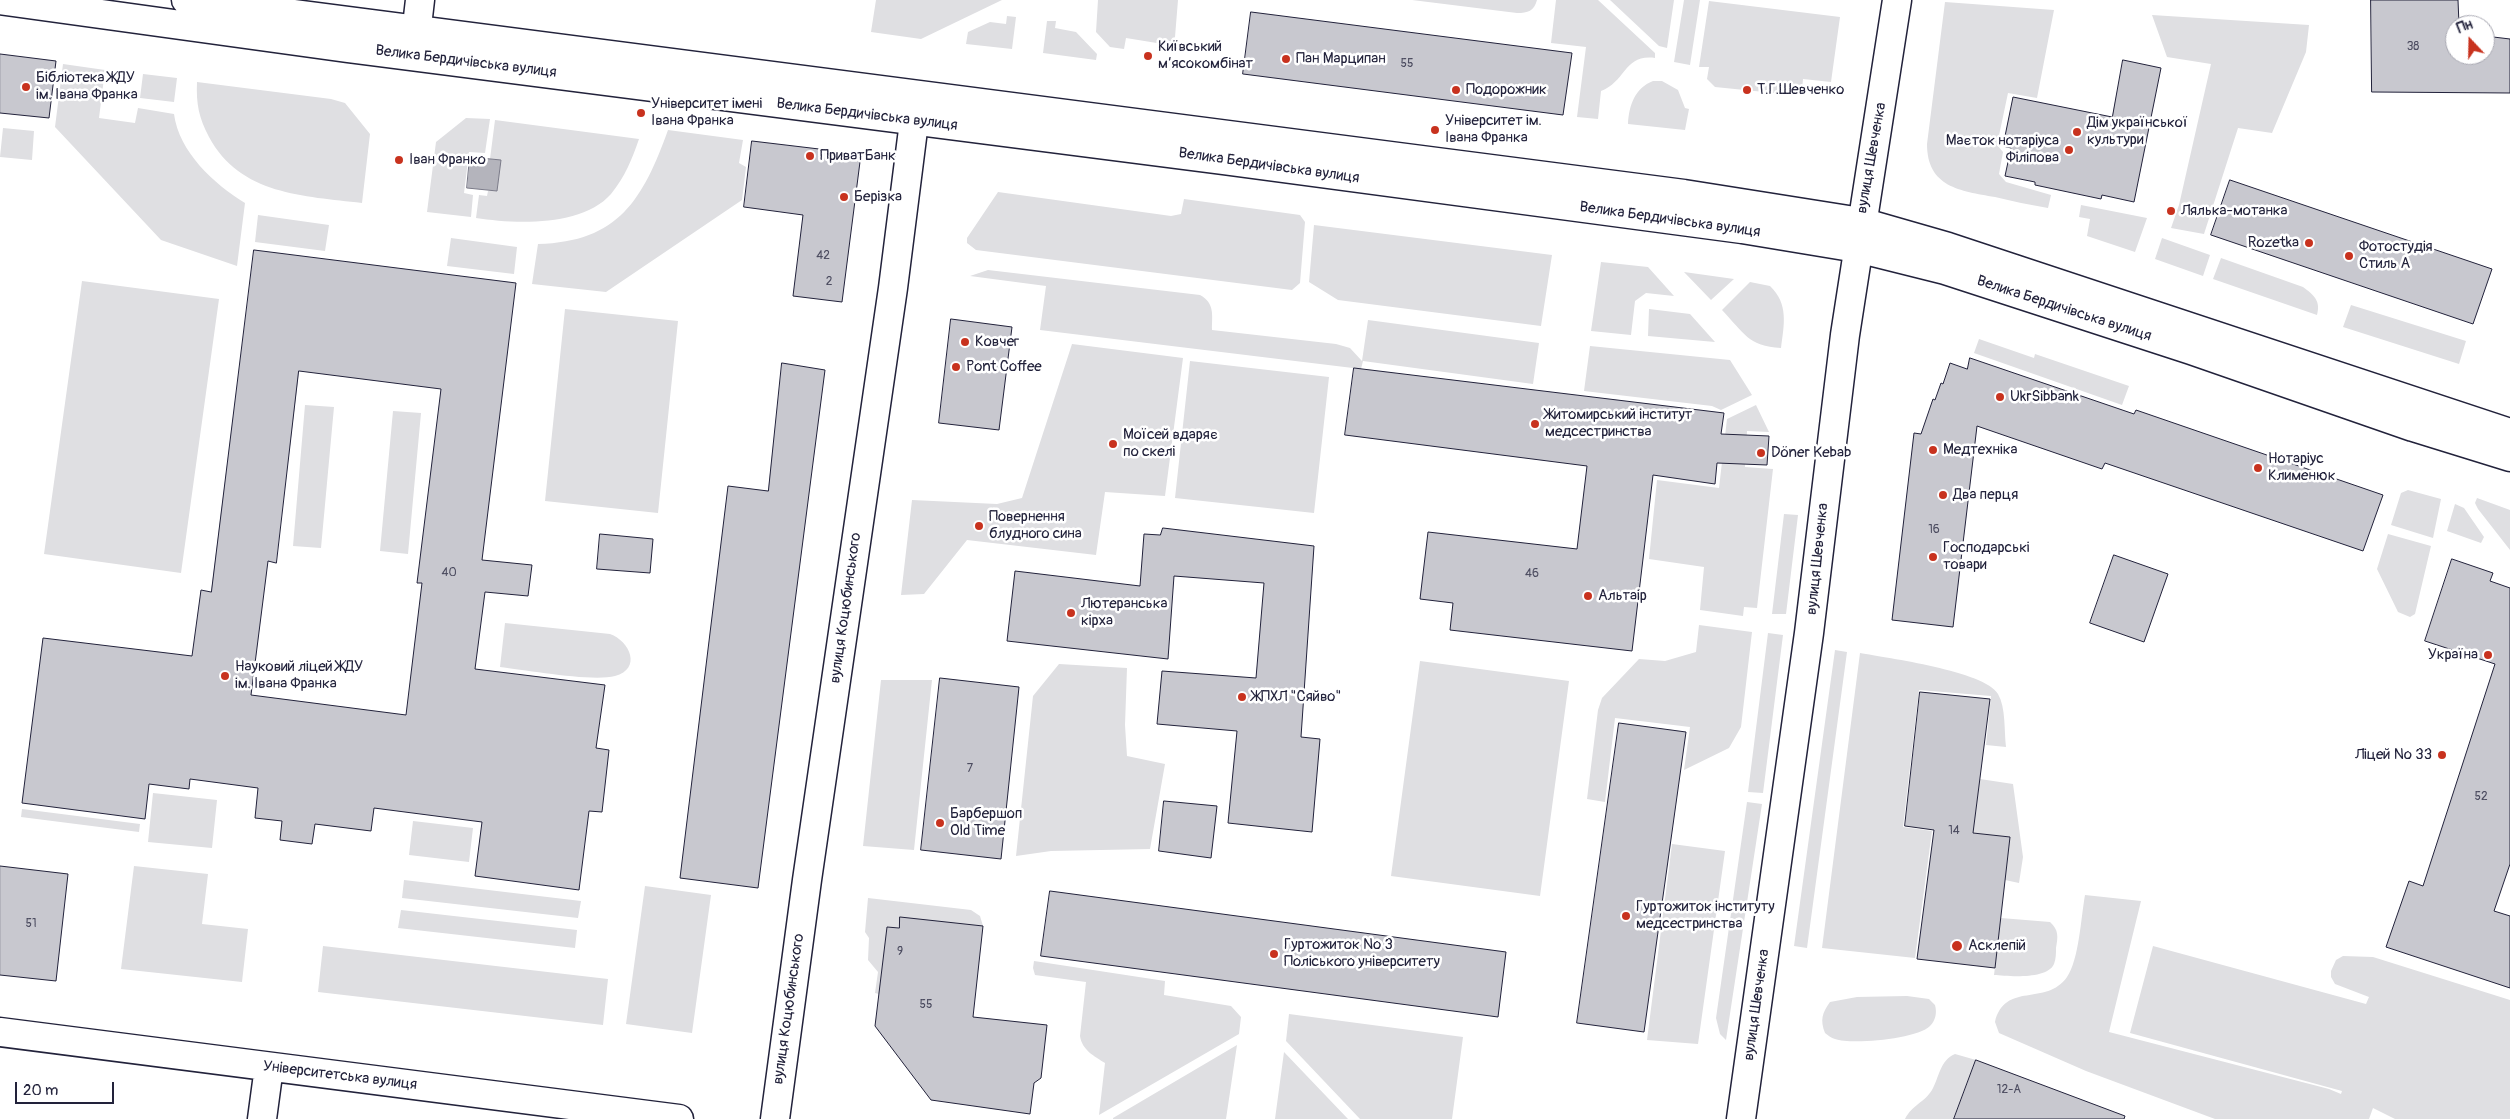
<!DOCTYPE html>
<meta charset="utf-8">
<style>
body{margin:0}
#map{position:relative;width:2510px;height:1119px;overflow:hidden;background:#fff;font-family:Pangolin,sans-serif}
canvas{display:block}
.north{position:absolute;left:2445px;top:15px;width:50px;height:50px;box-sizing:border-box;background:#fff;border:1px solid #a7a7b1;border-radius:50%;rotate:339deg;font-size:14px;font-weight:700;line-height:20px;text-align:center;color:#22223b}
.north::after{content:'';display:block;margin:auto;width:18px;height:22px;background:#c8321e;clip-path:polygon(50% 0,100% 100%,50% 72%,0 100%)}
.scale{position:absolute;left:15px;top:1082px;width:99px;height:22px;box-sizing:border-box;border:2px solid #22223b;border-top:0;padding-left:6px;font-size:15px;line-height:18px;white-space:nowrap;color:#22223b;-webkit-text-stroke:4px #fff;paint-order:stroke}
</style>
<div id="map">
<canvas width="2510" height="1119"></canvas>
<div class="north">Пн</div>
<div class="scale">20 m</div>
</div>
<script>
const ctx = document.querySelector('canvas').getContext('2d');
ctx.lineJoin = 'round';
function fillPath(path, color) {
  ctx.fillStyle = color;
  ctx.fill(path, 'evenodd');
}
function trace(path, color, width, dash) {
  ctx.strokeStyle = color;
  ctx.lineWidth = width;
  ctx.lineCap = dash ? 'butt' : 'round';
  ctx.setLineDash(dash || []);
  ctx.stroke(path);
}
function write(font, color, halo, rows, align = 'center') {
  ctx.font = font + ' Pangolin,sans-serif';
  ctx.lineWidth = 5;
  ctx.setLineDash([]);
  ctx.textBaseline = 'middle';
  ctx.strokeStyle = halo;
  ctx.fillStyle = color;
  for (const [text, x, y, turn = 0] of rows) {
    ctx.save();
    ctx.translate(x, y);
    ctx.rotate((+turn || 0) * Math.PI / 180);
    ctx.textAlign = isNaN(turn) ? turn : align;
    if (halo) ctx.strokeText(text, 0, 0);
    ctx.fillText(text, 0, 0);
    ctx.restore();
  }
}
fillPath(new Path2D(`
 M876 0H1002L921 39 871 32Z
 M1098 0H1178L1175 37 1169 45 1126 38 1124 49 1110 47 1096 32Z
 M1412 0H1537C1534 11 1528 13 1517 13Z
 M1556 0H1598L1655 53V58C1624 54 1626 82 1601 91L1598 119 1577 117 1586 47 1551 43Z
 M1610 0H1674L1667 48 1659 46Z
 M1684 0H1700L1690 65 1674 62Z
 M1709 1 1840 17 1831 82 1803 79 1802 90 1794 95 1715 87 1707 79 1709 67H1699Z
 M1945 2 2054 10 2037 98 2008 93 1997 145 2003 152 1999 174 2006 182 2051 195 2048 208C2030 205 2012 201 1995 197 1960 191 1927 187 1927 144Z
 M2152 15 2309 25 2306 52 2272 133 2238 128 2204 234 2171 228 2179 205 2211 64 2167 57Z
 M1007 16 1016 17 1012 49 966 44 968 32 990 22 1006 24Z
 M1047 21H1056L1055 28 1076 32 1097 54 1096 60 1043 53Z
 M63 64 105 70 99 118 135 123 138 108 174 114C179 152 214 184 245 203L237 266 161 240 55 127Z
 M143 74 177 78 174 102 140 98Z
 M1653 81H1662L1678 90 1685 108 1689 109 1685 130 1628 124C1629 105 1635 88 1653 81Z
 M197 82 331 99 345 103 370 134 362 203C304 196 240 195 209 137 199 118 196 104 197 82Z
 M466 118 490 119 485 153 469 152 464 193 473 195 471 217 427 212 436 142Z
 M495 120 639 139C632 159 625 177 611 194 582 227 515 224 476 218L479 195 487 196 488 191H497L501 160 490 159Z
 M3 128 34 131 32 160 0 157Z
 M668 130 743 140 739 163 746 167 742 200 606 292 532 284 538 244C619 242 643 199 668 130Z
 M998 192 1171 216 1181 214 1184 199 1300 215 1305 222 1300 283 1292 290 976 250 967 243V238Z
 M2081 205 2147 218 2135 252 2087 236 2090 219 2079 217Z
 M258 215 329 225 325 251 255 242Z
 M1314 225 1552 255 1541 326 1338 300 1309 282Z
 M451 238 517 247 514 274 447 266Z
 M2162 238 2210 255 2203 276 2155 259Z
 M2221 258 2303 287C2314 295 2321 301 2317 315L2213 279Z
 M1601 262 1648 267 1674 296 1646 293 1635 301 1631 335 1591 331Z
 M988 270 1200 295C1215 303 1212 315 1212 330L1336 344 1350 348 1362 361 1368 320 1539 343 1533 384 1363 361 1361 369 1040 330 1046 286 970 276Z
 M1684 272 1734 279 1711 300Z
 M82 281 219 299 181 573 44 554Z
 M1750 282 1770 286C1789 304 1784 325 1781 348 1748 346 1744 333 1722 310Z
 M2351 305 2466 341 2459 364 2343 327Z
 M565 309 678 321 658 513 545 501Z
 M1649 309 1690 314 1715 342 1648 336Z
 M1979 339 2034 358 2035 354 2129 386 2122 405 1974 353Z
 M1072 344 1183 358 1165 496 1105 492 1096 555 967 540 924 594 901 595 912 500 997 504 1022 498Z
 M1590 346 1730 360 1752 395 1721 410 1712 406 1584 391Z
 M1190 361 1329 377 1314 513 1175 498Z
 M305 405 334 407 321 548 293 546Z
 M1756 405 1769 432 1747 431 1745 467 1773 469 1757 608 1744 607 1743 616 1700 610 1704 567 1649 559 1657 480 1719 488 1727 419Z
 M393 411 421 413 408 554 380 551Z
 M2408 490 2441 499 2433 538 2391 525 2401 493Z
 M2477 498 2510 510V550L2478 509 2475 503Z
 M2455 504 2464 508 2484 537 2481 543 2447 531Z
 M1784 514 1798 515 1786 614H1772Z
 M2388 534 2431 546 2415 614 2410 617 2398 612 2377 569Z
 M505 623 610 634C630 641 642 669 615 676 592 682 526 670 500 667Z
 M1699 625 1752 632 1741 727 1729 748 1684 770 1690 727 1615 718 1605 802 1587 799 1598 710 1602 698 1639 659 1665 661 1696 652Z
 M1768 633 1783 635 1763 793 1748 792Z
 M1835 650 1847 652 1807 948 1794 946Z
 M1860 653C1887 658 1985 671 1998 694 2006 708 2004 730 2006 747L1986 745 1991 696 1919 690 1903 827 1932 831 1915 958 1822 948Z
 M1420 661 1569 681 1540 896 1391 876Z
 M1059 664 1127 668 1125 725 1127 756 1165 764 1150 849 1051 851 1016 856 1033 696Z
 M881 680H932L914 850 863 846Z
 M1980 779 2013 784 2023 857 2019 883 2005 880 2010 837 1973 833Z
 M153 793 217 800 212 848 148 842Z
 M1747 802 1762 804 1726 1040 1720 1034 1716 1018Z
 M22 809 140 824 139 832 21 817Z
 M413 821 473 828 469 862 409 855Z
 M1672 844 1725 851 1698 1044 1647 1040Z
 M134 866 208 874 202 924 248 929 242 982 121 969Z
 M404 880 581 901 578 918 402 898Z
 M645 886 711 895 692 1033 626 1024Z
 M2085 895 2141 901 2109 1032 2329 1089 2341 1094 2342 1091 2130 1033 2153 946 2366 1004 2369 997 2335 984 2331 977V971L2336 960 2343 956 2373 957 2510 1000V1119H2395L2373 1108 2369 1119H2215L2086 1071 1999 1033 1995 1022C2005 981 2046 1007 2067 977 2079 960 2081 917 2085 895Z
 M868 898 971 910 980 916 983 926 887 927 879 994 875 993 878 972 868 960 869 938 865 932Z
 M401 910 577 930 575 948 398 928Z
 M2001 918 2050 922C2059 930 2058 937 2056 948 2056 953 2056 959 2054 964 2047 980 2008 976 1994 975Z
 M323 946 608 979 603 1025 318 992Z
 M1034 961 1165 981 1164 995 1231 1006 1241 1017 1239 1034 1099 1115 1105 1063C1094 1056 1082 1050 1080 1036L1086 982 1035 975 1033 968Z
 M1907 996 1929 999 1935 1005C1937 1012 1936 1020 1930 1026 1917 1039 1852 1045 1835 1039 1831 1038 1828 1035 1825 1033 1820 1020 1822 1013 1830 1002L1857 997Z
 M1289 1014 1463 1037 1452 1119H1360L1286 1041Z
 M1237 1045 1226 1119H1113V1118Z
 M1284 1052 1348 1119H1275Z
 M1955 1054 1976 1060 1954 1119H1905C1913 1104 1924 1103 1932 1090 1939 1078 1940 1060 1955 1054Z`), '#dfdfe2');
const water = new Path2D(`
 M470 157 501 160 497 191 467 188Z`);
fillPath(water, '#b4b4bc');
trace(water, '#7a7a88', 1);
const building = new Path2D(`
 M2371 0H2458L2459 25H2455V55H2485V36L2510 39V93L2372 92Z
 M1251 12 1572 53 1563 115 1243 74Z
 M0 54 56 61 49 118 0 113Z
 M2123 60 2161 68 2134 202 2102 195 2101 199 2035 185V182L2005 176 2011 148 2003 146 2013 97 2112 117Z
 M752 141 861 154 842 302 793 296 803 215 744 207Z
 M2230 180 2492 269 2473 324 2211 235Z
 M254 250 516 283 482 560 532 565 528 596 485 592 475 669 605 685 596 748 609 750 602 812 589 811 579 890 475 876 482 822 374 808 371 831 315 824 312 844 280 840 282 821 255 818 258 788 190 779 189 789 149 784 145 819 22 803 43 638 192 656 201 590 211 592ZM299 371 441 389 417 583H422L406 715 251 695 268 561 276 563Z
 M951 319 1012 327 999 430 939 423Z
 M1970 358 2134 414 2136 410 2383 495 2363 551 2105 463 2102 469 1977 426 1953 627 1892 620 1914 433 1921 434 1933 399 1935 400 1941 383 1943 384 1950 363 1967 369Z
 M782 363 825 370 758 888 680 878 728 486 768 491Z
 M1354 368 1724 413 1721 434 1769 436 1767 465 1717 463 1715 484 1653 475 1632 651 1450 630 1453 603 1420 599 1428 532 1577 549 1587 466 1345 435Z
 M1163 528 1314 546 1301 737 1320 739 1312 832 1228 823 1237 731 1157 724 1162 671 1256 678 1264 583 1174 576 1168 659 1007 641 1015 571 1140 586 1144 534 1160 535Z
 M600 534 653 539 650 573 597 569Z
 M2114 555 2168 574 2144 642 2090 623Z
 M2452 559 2493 573 2490 581 2510 588V864L2494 911 2510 916V988L2386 947 2409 881 2423 886 2495 664 2425 641Z
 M940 678 1019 687 1001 859 921 850Z
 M1920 692 1990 699 1973 833 2010 837 1995 968 1917 959 1934 830 1905 826Z
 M1619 723 1686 732 1644 1032 1577 1023Z
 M1164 801 1217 806 1211 858 1159 851Z
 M0 866 68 874 56 981 0 975Z
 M1050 891 1506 952 1498 1017 1041 956Z
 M900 917 983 926 973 1017 1047 1025 1041 1078 1034 1083 1030 1114 931 1100 875 1026 887 927 899 928Z
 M1976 1060 2125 1116 2124 1119H1954Z`);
fillPath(building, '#c8c8cf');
trace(building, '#22223b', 1);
const street = new Path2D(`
 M0 1032 679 1119
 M262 1119 269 1067
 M775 1119 807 880 893 288 917 98`);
const secondary = new Path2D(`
 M414 52 420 0
 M1741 1119 1809 633 1845 335 1897 0`);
const highway = new Path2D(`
 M0 0 347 48 1224 160 1742 229 1857 248 1945 270 2191 350 2413 427 2510 457
 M186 0 1684 194 1861 222 1948 247 2510 433`);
trace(street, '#22223b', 31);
trace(secondary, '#22223b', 31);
trace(highway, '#22223b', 31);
trace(street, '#fff', 28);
trace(secondary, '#fff', 28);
trace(highway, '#fff', 28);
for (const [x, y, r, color] of [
 [1148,56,5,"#c8321e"],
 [1286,59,5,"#c8321e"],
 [26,87,5,"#c8321e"],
 [1456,90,5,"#c8321e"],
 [1747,90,5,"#c8321e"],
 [641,113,5,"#c8321e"],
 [1435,130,5,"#c8321e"],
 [2077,132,5,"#c8321e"],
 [2069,150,5,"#c8321e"],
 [810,156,5,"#c8321e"],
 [399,160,5,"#c8321e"],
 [844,197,5,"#c8321e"],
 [2171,211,5,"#c8321e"],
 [2309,243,5,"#c8321e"],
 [2349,256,5,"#c8321e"],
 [965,342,5,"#c8321e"],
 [956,367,5,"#c8321e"],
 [2000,397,5,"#c8321e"],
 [1535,424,5,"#c8321e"],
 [1113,444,5,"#c8321e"],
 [1933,450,5,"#c8321e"],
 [1761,453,5,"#c8321e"],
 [2258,468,5,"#c8321e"],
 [1943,495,5,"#c8321e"],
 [979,526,5,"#c8321e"],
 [1933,557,5,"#c8321e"],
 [1588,596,5,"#c8321e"],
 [1071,613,5,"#c8321e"],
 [2488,655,5,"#c8321e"],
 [225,676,5,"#c8321e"],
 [1242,697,5,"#c8321e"],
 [2442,755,5,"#c8321e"],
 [940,823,5,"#c8321e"],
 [1626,916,5,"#c8321e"],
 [1957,946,6,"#c8321e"],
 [1274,954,5,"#c8321e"]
]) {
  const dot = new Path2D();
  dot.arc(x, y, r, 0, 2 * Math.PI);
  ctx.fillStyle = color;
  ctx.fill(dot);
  trace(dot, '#fff', 2);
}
write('12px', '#4c4c60', null, [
 ["38",2413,47],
 ["55",1407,64],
 ["42",823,256],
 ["2",829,282],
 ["16",1934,530],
 ["40",449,573],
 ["46",1532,574],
 ["7",970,769],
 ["52",2481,797],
 ["14",1954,831],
 ["51",31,924],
 ["9",900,952],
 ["55",926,1005],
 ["12-А",2009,1090]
]);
write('15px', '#22223b', '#fff', [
 ["Київський",1158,47],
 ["м’ясокомбінат",1158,64],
 ["Пан Марципан",1296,59],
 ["Бібліотека ЖДУ",36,78],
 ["ім. Івана Франка",36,95],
 ["Подорожник",1466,90],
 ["Т.Г.Шевченко",1757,90],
 ["Університет імені",651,104],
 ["Івана Франка",651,121],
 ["Університет ім.",1445,121],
 ["Івана Франка",1445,138],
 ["Дім української",2087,123],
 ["культури",2087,140],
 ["Маєток нотаріуса",2059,141,"right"],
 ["Філіпова",2059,158,"right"],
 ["ПриватБанк",820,156],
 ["Іван Франко",409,160],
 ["Берізка",854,197],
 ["Лялька-мотанка",2181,211],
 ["Rozetka",2299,243,"right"],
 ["Фотостудія",2359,247],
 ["Стиль А",2359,264],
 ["Ковчег",975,342],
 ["Pont Coffee",966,367],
 ["UkrSibbank",2010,397],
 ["Житомирський інститут",1545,415],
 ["медсестринства",1545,432],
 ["Моїсей вдаряє",1123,435],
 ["по скелі",1123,452],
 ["Медтехніка",1943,450],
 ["Döner Kebab",1771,453],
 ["Нотаріус",2268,459],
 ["Клименюк",2268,476],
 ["Два перця",1953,495],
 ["Повернення",989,517],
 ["блудного сина",989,534],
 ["Господарські",1943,548],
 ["товари",1943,565],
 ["Альтаір",1598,596],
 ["Лютеранська",1081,604],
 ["кірха",1081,621],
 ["Україна",2478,655,"right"],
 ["Науковий ліцей ЖДУ",235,667],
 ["ім. Івана Франка",235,684],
 ["ЖПХЛ \"Сяйво\"",1252,697],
 ["Ліцей № 33",2432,755,"right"],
 ["Барбершоп",950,814],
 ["Old Time",950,831],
 ["Гуртожиток інституту",1636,907],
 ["медсестринства",1636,924],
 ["Гуртожиток № 3",1284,945],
 ["Поліського університету",1284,962],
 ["Асклепій",1968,946]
], 'left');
write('15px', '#22223b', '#fff', [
 ["Велика Бердичівська вулиця",466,62,7],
 ["Велика Бердичівська вулиця",867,115,7],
 ["вулиця Шевченка",1872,158,-80],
 ["Велика Бердичівська вулиця",1269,166,8],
 ["Велика Бердичівська вулиця",1670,220,8],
 ["Велика Бердичівська вулиця",2064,309,18],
 ["вулиця Шевченка",1818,559,-84],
 ["вулиця Коцюбинського",846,608,-82],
 ["вулиця Шевченка",1757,1005,-82],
 ["вулиця Коцюбинського",789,1009,-82],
 ["Університетська вулиця",340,1076,7]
]);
</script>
